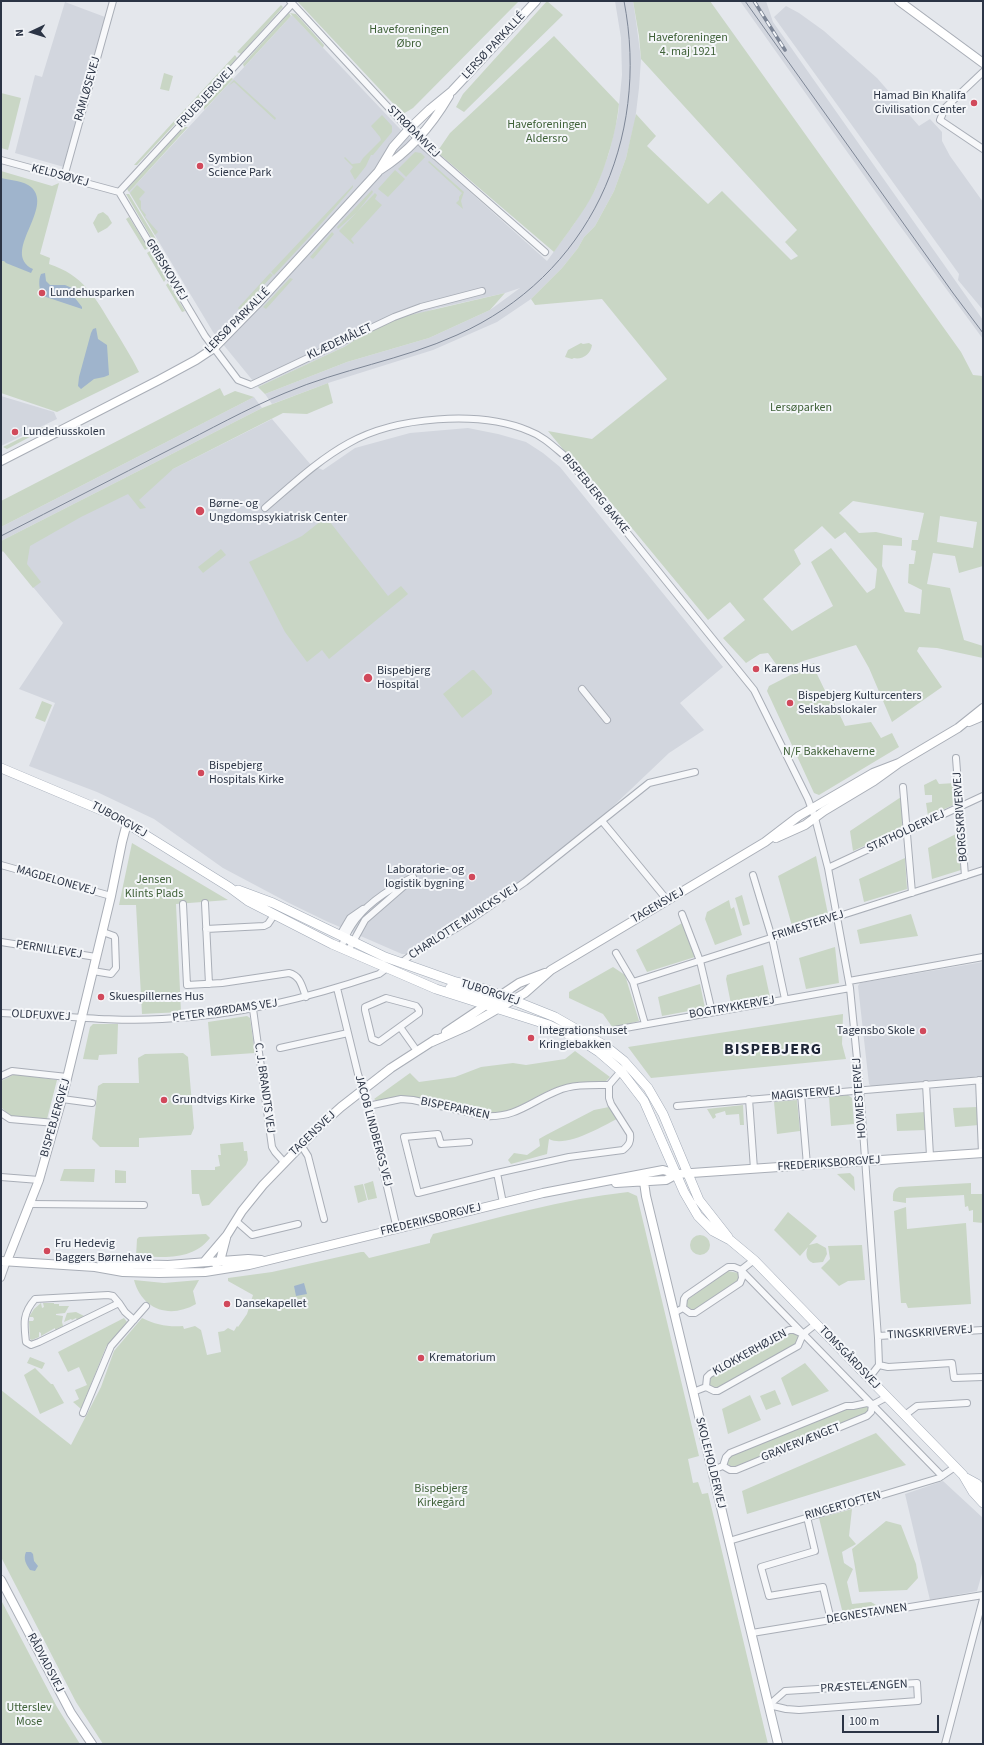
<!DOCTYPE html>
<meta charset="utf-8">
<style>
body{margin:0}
#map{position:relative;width:984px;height:1745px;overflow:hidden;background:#e4e7ec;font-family:"Source Sans 3",sans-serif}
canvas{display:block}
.frame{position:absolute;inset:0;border:2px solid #2b3445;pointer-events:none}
.north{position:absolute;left:12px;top:12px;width:40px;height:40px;-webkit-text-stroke:3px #f4f6f9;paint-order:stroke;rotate:266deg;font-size:11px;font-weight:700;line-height:16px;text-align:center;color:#2b3445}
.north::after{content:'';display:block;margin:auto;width:14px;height:18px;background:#2b3445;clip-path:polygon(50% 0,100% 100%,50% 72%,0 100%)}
.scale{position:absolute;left:842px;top:1715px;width:97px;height:18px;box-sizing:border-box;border:2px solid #2b3445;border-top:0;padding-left:5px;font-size:12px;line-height:14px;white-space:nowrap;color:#2b3445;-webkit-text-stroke:3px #f4f6f9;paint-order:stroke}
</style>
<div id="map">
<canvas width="984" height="1745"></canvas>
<div class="frame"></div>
<div class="north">N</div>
<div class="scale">100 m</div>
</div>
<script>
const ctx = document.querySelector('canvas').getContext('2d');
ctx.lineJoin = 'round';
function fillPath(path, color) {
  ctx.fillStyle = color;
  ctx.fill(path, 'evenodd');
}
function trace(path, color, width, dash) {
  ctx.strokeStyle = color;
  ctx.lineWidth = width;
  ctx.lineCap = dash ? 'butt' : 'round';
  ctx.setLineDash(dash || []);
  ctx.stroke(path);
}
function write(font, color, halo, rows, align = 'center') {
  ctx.font = font + ' "Source Sans 3",sans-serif';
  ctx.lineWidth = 4;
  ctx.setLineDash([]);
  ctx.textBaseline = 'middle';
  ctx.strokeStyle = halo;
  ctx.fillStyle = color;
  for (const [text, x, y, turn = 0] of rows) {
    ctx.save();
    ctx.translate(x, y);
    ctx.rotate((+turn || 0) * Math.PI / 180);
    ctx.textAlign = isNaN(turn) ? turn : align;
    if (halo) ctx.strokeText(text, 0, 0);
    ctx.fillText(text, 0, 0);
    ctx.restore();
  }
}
fillPath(new Path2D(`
 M615 1H633L636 21 641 59 639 88 635 121 626 158 614 191 595 226 584 237 578 248 562 268 531 299 497 322 433 350 328 383 272 404 265 394 347 362 429 338 490 310 520 288 505 293 434 309 362 335 346 346 258 387 213 332 129 192 292 15 401 130 547 261 574 224 595 190 609 153 618 115 622 75 621 38Z
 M740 1H766L773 22 983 320V339L892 215Z
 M65 2 105 17 64 167 15 153 35 75 42 77Z
 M786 6 799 13 824 31 877 78 919 126 930 119 942 132V141L950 156 983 202V310L958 280 959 274 774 17Z
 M1 396 54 412 57 419 1 446Z
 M254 397 262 408 1 541V527Z
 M272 419 311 465 323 470 355 448 410 433 468 428 498 434 526 442 543 453 560 467 723 667 680 703 704 730 669 753 607 812 527 877 463 920 408 954H402L326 921 289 903 223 868 154 819 97 792 29 766 55 703 19 689 63 623 3 551 173 469Z
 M983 962V1076L871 1086 869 1084 858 986 860 983Z
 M943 1481 983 1518V1570L977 1591 930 1600 905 1494Z`), '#d2d6de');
fillPath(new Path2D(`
 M297 1H519L413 108 403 114Z
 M547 1 563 15 464 112 456 107 463 94Z
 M633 1H710L961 352 973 375 983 376V566L959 573 955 556 933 553 927 584 950 588 964 640 983 646V658L937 648 919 647 917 651 942 687 892 722 869 668 856 645 803 661 781 671 768 653 760 654 746 663 723 638 745 620 730 602 708 620 579 464 571 459 548 431 592 439 667 379 602 299 535 305 531 299 562 268 578 248 584 237 595 226 614 191 626 158 636 114 656 136 647 146 708 204 722 191 791 260 798 256 785 242 797 230 641 59 639 36ZM853 501 924 513 918 540H912L911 550 916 551 914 564H909L908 583 922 590 920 614 905 612 882 566 883 545 902 546V538L876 532 859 533 839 513ZM940 516 977 522 973 548 937 542ZM822 526 835 539 845 532 877 569 875 588 867 593 831 548 811 562 833 606 792 631 763 599 801 564 794 550Z
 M281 5 283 7 241 54 237 52Z
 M289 13 291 16 244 67 243 64Z
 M290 13 296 14 324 45 323 48Z
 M554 36 619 104C616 133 607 163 595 190 584 212 568 232 554 252L437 152 450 133Z
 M235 55 237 58 192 107 188 106Z
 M164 73 173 76 169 91 160 89Z
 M232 78 233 79 204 110V106L229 79Z
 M234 80 276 118 275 120 234 82 228 86Z
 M1 93 21 98 8 150 1 148Z
 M186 108 187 111 137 165H134Z
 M382 115 392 126V132L373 155H371L366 166 355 180 350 171 353 167 344 158 345 157 352 164 360 163 363 158 381 140 380 137 371 126Z
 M184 127H188L129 192 127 189Z
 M415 152 421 153 425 157 406 177 398 169Z
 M429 161 464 192 461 201 463 209 456 203 459 200V197L462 193 428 162Z
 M395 170 405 179 388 197 378 189Z
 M1 171 52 186 59 183 40 254 50 258 49 264C83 275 95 297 113 327 122 342 131 356 139 372L57 412 1 393Z
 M137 185 145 192 139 199 141 201V209L146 215 145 217 158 232 155 235 130 193Z
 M353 185V187C328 217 301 246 274 275L271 272Z
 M372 190 373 192 357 212 338 229 337 227Z
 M375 193 377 195 375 199 382 205 351 239 354 243 353 244 339 231Z
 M126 194H129L159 244H155Z
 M103 212 108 216 112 223 107 228 98 233 93 223 98 214Z
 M129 217 148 248 145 250 126 219Z
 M332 232 334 234 313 259 310 257Z
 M150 251 166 279 164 282 147 253Z
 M270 273 273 275 240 311 238 308Z
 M290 278 293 279 266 309 263 307Z
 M168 283 185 311 182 312 166 285Z
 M505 293 490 310 429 338 347 362 265 394 258 387 346 346 362 335 402 317Z
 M581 343 583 344 589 343 592 345C591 354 582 360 574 358L572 359 565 357 568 350Z
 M328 383 333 403 307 414 283 413 173 469 139 500 146 508 140 509 128 494 81 517 30 546 27 564 41 582 33 588 3 551 1 553V541L262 408Z
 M220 388 224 396 235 391 254 397 1 527V501Z
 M43 427V430L7 449 3 447Z
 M326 517 388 596 401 586 408 594 329 659 322 650 307 662 285 632 249 562 302 536Z
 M221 549 226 555 203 573 198 567Z
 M814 663 818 671 816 672 830 701 833 700 845 726 871 722 881 738 892 733 899 747 819 795 814 793 767 691 769 686Z
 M472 670H474L492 690V694L462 718 443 694Z
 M42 701 52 705 45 722 35 718Z
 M936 779 939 784 955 783 956 804 928 816 926 803 932 802V795H925L924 785Z
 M901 797 903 829 853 851 850 831Z
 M958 833 961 870 932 879 928 848Z
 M132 843 228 900 176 904 181 1012 142 1014 136 905H119Z
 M816 856 828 914 792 926 778 876Z
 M905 858 907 889 864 902 859 879Z
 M742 895 750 924 743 926 735 898Z
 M729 900 731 909 734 907 742 935 715 945 705 919 707 912Z
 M911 914 918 936 860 944 857 930Z
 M682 923 695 957 647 972 636 950Z
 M835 947 839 983 806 989 799 958Z
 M763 965 770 997 731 1004 726 979 727 975Z
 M613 967 625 975 639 1021 613 1028 603 1014 569 998V992Z
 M700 984 705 1008 662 1016 658 997Z
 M843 1014 842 1044 846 1059 651 1078 628 1047Z
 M247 1016 250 1018 255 1053 211 1056 208 1022Z
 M93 1024H118L117 1054 99 1055 98 1060 83 1059 90 1027Z
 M575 1051 610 1077 606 1081 566 1085 552 1089 509 1111 496 1114 482 1113 415 1097 377 1101 374 1099 410 1073 419 1082 455 1077 481 1067 513 1063 526 1065 565 1059Z
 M183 1053 188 1057 194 1128 191 1135 139 1138V1147H100L92 1139 98 1086 103 1083H139L138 1058 145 1054Z
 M15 1074 57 1080 47 1119 10 1116 1 1107V1081Z
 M848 1095 852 1098 854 1124 831 1126 829 1097Z
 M797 1100 800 1131 777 1134 774 1102Z
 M743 1105 744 1125H740L739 1114 726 1115 725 1111 715 1114 716 1117 713 1119 707 1109Z
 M609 1107 617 1119C601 1127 566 1148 549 1139L547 1154 511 1164 508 1160 514 1153 527 1155 540 1146 539 1139 546 1135 594 1110Z
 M977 1107 979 1125 955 1127 953 1108Z
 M925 1112 926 1130 897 1131 896 1114Z
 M243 1142 244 1151H247L248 1160 246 1165 209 1205 202 1206 199 1194H192L191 1170H215V1167L220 1166 218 1155H221L220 1144Z
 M64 1169H95L94 1182 60 1181Z
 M115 1170 126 1171V1183H115Z
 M850 1173 854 1177 855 1191 837 1174Z
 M373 1181 377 1198 368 1200 364 1184Z
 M971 1183V1194H983V1223L973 1222V1210L969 1211 968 1206 965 1207 964 1195 906 1198V1203L893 1201C893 1195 892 1190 899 1187Z
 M363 1184 367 1200 358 1203 354 1186Z
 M628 1192 637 1196 699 1456 688 1459 693 1483 698 1482 702 1494 708 1493 768 1744H103L76 1702 1 1557V1390L71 1445 101 1387 114 1351 142 1318C156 1325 168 1327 183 1326L184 1329 195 1326 201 1330 207 1355 221 1352 218 1332 224 1331 228 1328 234 1331 237 1326 238 1327 247 1314 253 1295 228 1281V1278L272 1272 361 1252H364L369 1258 430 1243V1240L433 1234C498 1218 562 1199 628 1192Z
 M906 1207 907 1229 966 1223 971 1304 908 1308 906 1303H901L894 1211Z
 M788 1212 817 1236 809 1245 817 1243 826 1248 827 1254 823 1262 813 1263C806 1260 805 1254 808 1247L800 1256 774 1230Z
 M206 1234 210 1238C191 1262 163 1256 136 1257L137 1239 139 1237Z
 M690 1245a10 10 0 1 1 20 0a10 10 0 1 1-20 0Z
 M862 1245 865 1280 848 1281 839 1286 821 1268 830 1259 828 1246Z
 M728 1271 738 1273 739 1277 737 1281 694 1310 686 1307 687 1300Z
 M134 1280 164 1283 199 1280 193 1291 196 1304C170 1319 142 1310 134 1280Z
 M41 1303 42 1308 44 1307 43 1303H54V1304H59V1306H69L65 1313 56 1314V1315L63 1316 62 1322 63 1326 55 1330V1328L41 1336V1333L39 1332V1337L32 1340 30 1339 29 1321H33L34 1319 33 1317H29L34 1309Z
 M76 1312 84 1316 77 1320 76 1318 72 1320 71 1319 64 1322 67 1313Z
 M124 1318 127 1322 106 1347 81 1409 73 1402 79 1399 75 1390 87 1385 79 1367 68 1372 58 1352Z
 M789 1333 800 1335 795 1344 720 1387 715 1388 709 1386 711 1376Z
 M30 1357 45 1363 42 1369 27 1363Z
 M805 1363 829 1391 792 1406 781 1378Z
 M35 1368 51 1384H53L64 1403 40 1414 24 1375Z
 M775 1390 781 1404 766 1410 760 1396Z
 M750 1395 761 1420 728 1434 722 1409Z
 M865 1406H869L867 1412 864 1415 736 1467 733 1468 728 1464 727 1460 731 1455 845 1409H854Z
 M876 1433 906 1465 747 1514 742 1491Z
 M852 1509 849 1536 856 1544 842 1552 844 1563 853 1569 847 1582 852 1604 871 1602 881 1608 843 1614 819 1518Z
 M886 1521 901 1525 916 1564 918 1578 907 1590 859 1592 852 1549Z
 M1 1600 57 1707 80 1744H1Z`), '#c9d6c5');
fillPath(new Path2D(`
 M1 178C10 180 24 181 31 187 55 208 0 253 33 269L31 273 6 263 4 261H1Z
 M45 273 46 281 50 285H65L72 288 75 298 82 307V309L43 296C39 291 38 280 41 274Z
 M96 328 98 339 107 345 109 375 104 377 94 379 81 389 78 386 79 377 91 333 93 329Z
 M304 1283 307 1294 296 1296 294 1286Z
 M26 1552H31L33 1554 34 1561 38 1566 35 1571 30 1570C26 1564 23 1559 26 1552Z`), '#9fb4cc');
const street = new Path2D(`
 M290 1 424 146 545 252
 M983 72 945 108 940 120 983 149
 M1 160 119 192
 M64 177 113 1
 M119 192 205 336 238 380 251 385 394 317 421 307 482 291
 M119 192 292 4
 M265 508C292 485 318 460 349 443 395 417 479 410 529 431 543 436 554 447 566 457L754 690 808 799 815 818 828 868 850 988 860 1089 878 1338 879 1365 869 1378
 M582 689 607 720
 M956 758 965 876
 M903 787 912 893
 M602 821 668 901
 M1 865 111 896
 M828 868 983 796
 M753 875 772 938 785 999
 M205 903 209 984
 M183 904 187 985 222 983 289 973C301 976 302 987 306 997
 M682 914 700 961 712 1012
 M206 929 264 926 268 924 274 915
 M340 935 350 918 363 909
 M1 942 96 957
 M341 948C344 940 347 932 352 925 365 904 391 888 413 877
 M348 951 365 920 411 880
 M616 953 633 982 645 1024
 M401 963 411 955 470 920 525 882 649 783 695 772
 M93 971 111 974 116 968 115 938 114 936 103 932
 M849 981 983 957
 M633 982 983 870
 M337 988 358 1074 368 1106 397 1229
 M386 998 416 1006 419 1010V1013L379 1042 372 1039 365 1010V1007Z
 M253 1009 272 1147 275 1152 284 1162
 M1 1013C55 1015 109 1022 162 1019 237 1016 308 998 379 974L387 968
 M400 1027 417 1051
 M614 1030 850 988
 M280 1048 348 1033
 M1 1076 12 1071 67 1077
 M979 1080 982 1153
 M926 1084 930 1156
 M801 1094 807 1165
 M62 1099 92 1103
 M749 1099 754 1169
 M368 1106 401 1099 413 1100 485 1116C516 1118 530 1102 557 1091 573 1084 592 1085 609 1085
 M677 1106 983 1080
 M1 1113 10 1119 55 1123
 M469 1142 441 1144 438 1134 404 1137 418 1193 497 1173
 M301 1145 308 1156 324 1219
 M1 1177 39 1180
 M503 1203 497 1173 569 1157 623 1150C629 1145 631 1142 630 1134L611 1104 609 1098V1085L621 1071
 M30 1204 144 1205
 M236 1221 252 1235 298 1224
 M741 1270 942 1476
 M1 1278 7 1261
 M108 1295 113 1296 119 1303 39 1342 31 1345 26 1342C24 1324 22 1314 35 1299Z
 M119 1303 125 1312 134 1320
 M683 1308 690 1313H695L740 1283 742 1278 741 1270
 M674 1313 683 1308 684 1299 686 1296 728 1267H734L741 1270 754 1260
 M878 1336 983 1330
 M879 1365 888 1367 952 1363 954 1378 983 1377
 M706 1387 714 1391H718L798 1346 803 1334
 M693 1392 706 1387 707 1377 710 1374 789 1330H794L803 1334 816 1324
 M83 1413 111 1346 146 1306
 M905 1415 917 1406 967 1403
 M723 1466 730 1470H736L867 1416 871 1412 872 1405
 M712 1470 723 1466 726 1457 730 1453 846 1406H853L867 1403 872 1405 887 1397
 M807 1517 815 1551 761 1567 769 1596 823 1587 831 1620
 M729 1541 939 1478 955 1467
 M752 1633 983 1595
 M917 1683 918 1701 799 1710 786 1709 769 1705 785 1691Z
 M945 1744 983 1599`);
const secondary = new Path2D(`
 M899 1 983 63
 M380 170C409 152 432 125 449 96
 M1 461 159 380 196 360 214 348 257 304 378 172 393 147 409 129 430 109 452 91 536 1
 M969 722 983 716
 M776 838 805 825 824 811 874 781 899 763 958 728 983 708
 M446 1032 519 983 545 973
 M432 1042 468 1026 525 993 551 970 765 842 799 816 873 773 899 763
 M644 1182 646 1196 778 1744
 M616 1183 666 1180 677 1174
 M1 1261 95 1267 123 1272 159 1273 205 1272 249 1265 543 1193 663 1170 677 1174 983 1153
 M7 1261 39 1180 62 1099 111 896 122 842 127 823
 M204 1262 227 1235 242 1211 263 1185 321 1125 341 1107 391 1068 436 1039
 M216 1264 220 1261 226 1238
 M101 1266 123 1264 168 1265 248 1259 261 1260
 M1 1580 71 1713 92 1744`);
const primary = new Path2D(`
 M1 768 115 816 229 887 248 901 332 944 436 989 549 1025 582 1041 599 1052 621 1071 644 1101 684 1192 698 1216 713 1231 730 1240 754 1260 963 1475 973 1492 983 1503
 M238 890 273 903 385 957 453 981 485 989 555 1017 604 1045 624 1061 648 1088 663 1114 699 1200 728 1237
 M450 988 492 1000 507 1001
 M966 1478 977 1484 983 1491`);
trace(street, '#a9aeb7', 8);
trace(secondary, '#a9aeb7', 10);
trace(primary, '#a3abb8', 10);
trace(street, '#f7f8fa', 6);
trace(secondary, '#fff', 8);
trace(primary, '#fff', 9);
trace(new Path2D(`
 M745 1 953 293 983 333
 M1 536C58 507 114 478 171 449 209 430 246 409 285 393 341 369 402 360 457 335 589 276 651 140 624 1`), '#7d8696', 1);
const rail = new Path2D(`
 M754 1 785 50`);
trace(rail, '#7d8696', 3.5);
trace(rail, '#f4f6f9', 2, [6]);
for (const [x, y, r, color] of [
 [974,103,4,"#d1495b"],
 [200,166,4,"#d1495b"],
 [42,293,4,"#d1495b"],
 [15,432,4,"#d1495b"],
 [200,511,5,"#d1495b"],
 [756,669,4,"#d1495b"],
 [368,678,5,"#d1495b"],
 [790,703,4,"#d1495b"],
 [201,773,4,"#d1495b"],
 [472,877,4,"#d1495b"],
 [101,997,4,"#d1495b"],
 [923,1031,4,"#d1495b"],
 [531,1038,4,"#d1495b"],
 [164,1100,4,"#d1495b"],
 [47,1251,4,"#d1495b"],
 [227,1304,4,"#d1495b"],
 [421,1358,4,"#d1495b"]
]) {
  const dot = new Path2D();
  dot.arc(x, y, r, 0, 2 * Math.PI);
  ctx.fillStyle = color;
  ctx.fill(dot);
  trace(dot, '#f4f6f9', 1.5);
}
write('12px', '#3f6138', '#f4f6f9', [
 ["Haveforeningen",409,30],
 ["Øbro",409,44],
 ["Haveforeningen",688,38],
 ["4. maj 1921",688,52],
 ["Haveforeningen",547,125],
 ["Aldersro",547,139],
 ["Lersøparken",801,408],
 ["N/F Bakkehaverne",829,752],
 ["Jensen",154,880],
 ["Klints Plads",154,894],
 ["Bispebjerg",441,1489],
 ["Kirkegård",441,1503],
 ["Utterslev",29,1708],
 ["Mose",29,1722]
]);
write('12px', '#2b3445', '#f4f6f9', [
 ["LERSØ PARKALLÉ",494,46,-47],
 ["RAMLØSEVEJ",88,89,-74],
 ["FRUEBJERGVEJ",206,98,-47],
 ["STRØDAMVEJ",413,132,45],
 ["KELDSØVEJ",60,176,15],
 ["GRIBSKOVVEJ",166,270,59],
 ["LERSØ PARKALLÉ",238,321,-45],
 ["KLÆDEMÅLET",340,342,-25],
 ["BISPEBJERG BAKKE",595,494,51],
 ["BORGSKRIVERVEJ",961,817,-94],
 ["TUBORGVEJ",119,820,29],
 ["STATHOLDERVEJ",906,832,-25],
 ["MAGDELONEVEJ",56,881,16],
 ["TAGENSVEJ",658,906,-30],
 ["CHARLOTTE MUNCKS VEJ",464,922,-33],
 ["FRIMESTERVEJ",808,926,-18],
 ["PERNILLEVEJ",49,950,9],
 ["TUBORGVEJ",490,993,18],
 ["BOGTRYKKERVEJ",732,1008,-10],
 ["PETER RØRDAMS VEJ",225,1011,-8],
 ["OLDFUXVEJ",41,1016,3],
 ["C. J. BRANDTS VEJ",264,1088,82],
 ["MAGISTERVEJ",806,1094,-5],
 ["HOVMESTERVEJ",860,1098,-94],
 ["BISPEPARKEN",455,1109,12],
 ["BISPEBJERGVEJ",56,1118,-74],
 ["JACOB LINDBERGS VEJ",373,1131,75],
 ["TAGENSVEJ",313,1134,-44],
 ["FREDERIKSBORGVEJ",829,1164,-4],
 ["FREDERIKSBORGVEJ",431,1220,-14],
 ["TINGSKRIVERVEJ",930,1333,-4],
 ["KLOKKERHØJEN",750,1353,-29],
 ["TOMSGÅRDSVEJ",849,1358,46],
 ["GRAVERVÆNGET",801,1443,-22],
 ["SKOLEHOLDERVEJ",710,1463,76],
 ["RINGERTOFTEN",843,1506,-16],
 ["DEGNESTAVNEN",867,1614,-9],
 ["RÅDVADSVEJ",45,1663,62],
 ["PRÆSTELÆNGEN",864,1687,-3]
]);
write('12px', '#2b3445', '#f4f6f9', [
 ["Hamad Bin Khalifa",966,96,"right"],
 ["Civilisation Center",966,110,"right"],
 ["Symbion",208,159],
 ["Science Park",208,173],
 ["Lundehusparken",50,293],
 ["Lundehusskolen",23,432],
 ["Børne- og",209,504],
 ["Ungdomspsykiatrisk Center",209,518],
 ["Karens Hus",764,669],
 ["Bispebjerg",377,671],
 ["Hospital",377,685],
 ["Bispebjerg Kulturcenters",798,696],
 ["Selskabslokaler",798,710],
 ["Bispebjerg",209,766],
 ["Hospitals Kirke",209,780],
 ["Laboratorie- og",464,870,"right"],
 ["logistik bygning",464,884,"right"],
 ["Skuespillernes Hus",109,997],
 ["Integrationshuset",539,1031],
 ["Kringlebakken",539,1045],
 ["Tagensbo Skole",915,1031,"right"],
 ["Grundtvigs Kirke",172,1100],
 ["Fru Hedevig",55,1244],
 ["Baggers Børnehave",55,1258],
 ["Dansekapellet",235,1304],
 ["Krematorium",429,1358]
], 'left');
ctx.letterSpacing = '1px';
write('bold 16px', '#1d2536', '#f4f6f9', [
 ["BISPEBJERG",773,1050]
]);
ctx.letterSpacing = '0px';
</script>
